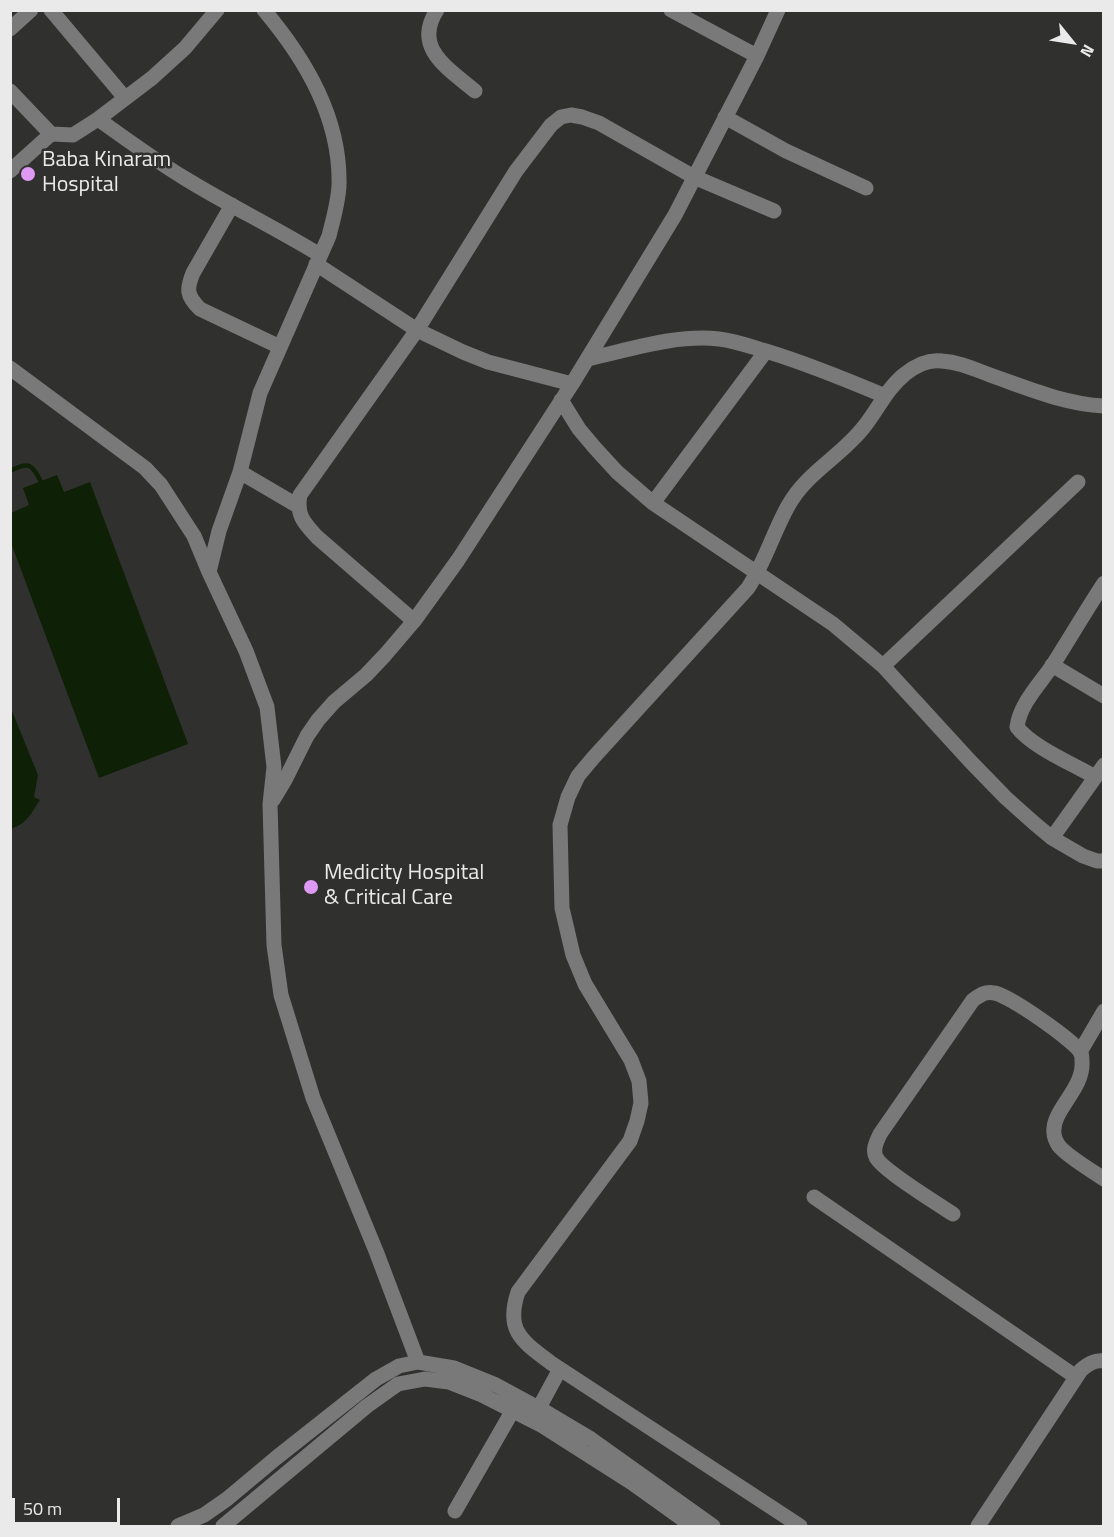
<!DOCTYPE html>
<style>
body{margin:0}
#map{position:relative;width:1114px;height:1537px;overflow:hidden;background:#30312f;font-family:"Titillium Web",sans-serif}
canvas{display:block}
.frame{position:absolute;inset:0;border:12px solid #e9eae9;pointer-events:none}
.north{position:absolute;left:1042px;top:12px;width:60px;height:60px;-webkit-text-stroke:4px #30312f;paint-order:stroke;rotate:120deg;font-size:16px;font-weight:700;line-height:24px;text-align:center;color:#e9eae9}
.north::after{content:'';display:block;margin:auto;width:21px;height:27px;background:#e9eae9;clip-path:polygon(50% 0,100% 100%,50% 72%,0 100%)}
.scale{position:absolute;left:12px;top:1498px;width:108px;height:27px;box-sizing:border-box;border:3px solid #e9eae9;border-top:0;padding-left:8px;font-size:18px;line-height:21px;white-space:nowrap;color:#e9eae9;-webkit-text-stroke:4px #30312f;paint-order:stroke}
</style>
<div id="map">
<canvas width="1114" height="1537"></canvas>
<div class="frame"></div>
<div class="north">N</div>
<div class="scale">50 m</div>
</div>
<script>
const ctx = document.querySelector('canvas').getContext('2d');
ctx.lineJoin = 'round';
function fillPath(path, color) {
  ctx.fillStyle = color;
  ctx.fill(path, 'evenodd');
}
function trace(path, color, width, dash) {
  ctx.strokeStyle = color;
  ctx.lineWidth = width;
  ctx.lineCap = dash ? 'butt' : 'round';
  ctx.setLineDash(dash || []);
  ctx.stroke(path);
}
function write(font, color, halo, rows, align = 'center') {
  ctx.font = font + ' "Titillium Web",sans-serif';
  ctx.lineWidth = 5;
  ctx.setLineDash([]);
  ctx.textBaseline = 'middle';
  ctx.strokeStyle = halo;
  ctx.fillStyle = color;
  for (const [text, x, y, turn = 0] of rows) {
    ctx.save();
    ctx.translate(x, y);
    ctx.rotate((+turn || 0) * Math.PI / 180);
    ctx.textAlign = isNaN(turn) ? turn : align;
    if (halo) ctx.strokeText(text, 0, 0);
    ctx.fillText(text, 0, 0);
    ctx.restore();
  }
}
fillPath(new Path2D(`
 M57 475 64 492 90 482 188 744 99 778 11 543V513L29 505 23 488Z
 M10 706 38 775 34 797 40 800C31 814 27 823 11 829Z`), '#0e2006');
trace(new Path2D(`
 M10 471C29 461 32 464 41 482`), '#0e2006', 4.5);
trace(new Path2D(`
 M51 10 125 98
 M437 10C412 48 449 69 475 91
 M671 10 757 56
 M10 29 31 10
 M10 91 51 134
 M725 117 786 151 866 188
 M98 119C127 140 156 161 186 179 230 206 276 228 320 255
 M10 171 51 134 73 135 98 119 152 78 185 48 217 10
 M232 205 193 273C186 290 187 296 200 309L280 347
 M316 264 417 330 463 352 488 362 572 384
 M587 359C629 350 676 334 719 339 736 341 752 347 769 352 808 364 847 380 885 396
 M10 368 145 468 161 485 194 536 209 572 246 651 267 707 274 767 270 804 274 945 281 995 313 1098 376 1251 418 1362
 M561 400 579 429 595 448 617 472 653 503 833 624 883 666 970 761 1006 798 1034 823 1052 838 1083 856 1097 861H1104
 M240 472 298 506
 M653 503 766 351
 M209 572 219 531 240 472 260 393 329 236C333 220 338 203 339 186 341 119 306 60 264 10
 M414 621 317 537C304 523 296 515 300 495L417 330 516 171 551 125 561 117 571 115 582 117 599 123 694 177 774 211
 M1052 665 1104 696
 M883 666 1078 482
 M1095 777C1073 764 1032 747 1017 727 1020 703 1041 683 1054 663 1071 636 1087 609 1104 583
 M273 800 285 780 307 736 318 720 334 702 366 675 385 655 414 621 458 560 572 384 675 215 757 56 778 10
 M1052 838 1104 765
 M1080 1052 1104 1011
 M814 1197 1076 1377
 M953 1214C939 1205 881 1169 876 1157 872 1149 877 1141 880 1134L973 1000C980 995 985 991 994 993 1007 994 1075 1041 1081 1053 1082 1055 1082 1059 1082 1062 1084 1089 1051 1111 1054 1133 1054 1137 1057 1143 1059 1146 1068 1157 1091 1170 1104 1179
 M534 1417 560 1369
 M455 1511 513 1410
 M178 1526 204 1515 227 1499 276 1458 376 1379 399 1366 418 1362 454 1368 496 1385 544 1411 591 1439 713 1526
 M223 1526 367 1406 398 1384 425 1379 449 1382 482 1395 541 1425 632 1483 692 1526
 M800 1526 551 1363C522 1341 505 1331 518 1292L630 1141 637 1121 641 1103 639 1081 631 1060 585 984 573 955 562 908 560 825 568 797 578 776 593 758 748 588C765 562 773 533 788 506 807 472 840 457 863 428 877 411 887 388 905 374 916 365 928 359 942 361 959 362 974 369 990 375 1027 388 1064 404 1104 406
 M978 1526 1081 1370C1088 1364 1094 1360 1104 1361`), '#787978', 15);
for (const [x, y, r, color] of [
 [28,174,8,"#dd99f4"],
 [311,887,8,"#dd99f4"]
]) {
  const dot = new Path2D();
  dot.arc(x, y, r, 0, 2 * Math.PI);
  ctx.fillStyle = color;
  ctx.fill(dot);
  trace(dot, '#30312f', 2);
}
write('22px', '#e9eae9', '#30312f', [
 ["Baba Kinaram",42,161],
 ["Hospital",42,186],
 ["Medicity Hospital",324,874],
 ["& Critical Care",324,899]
], 'left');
</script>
